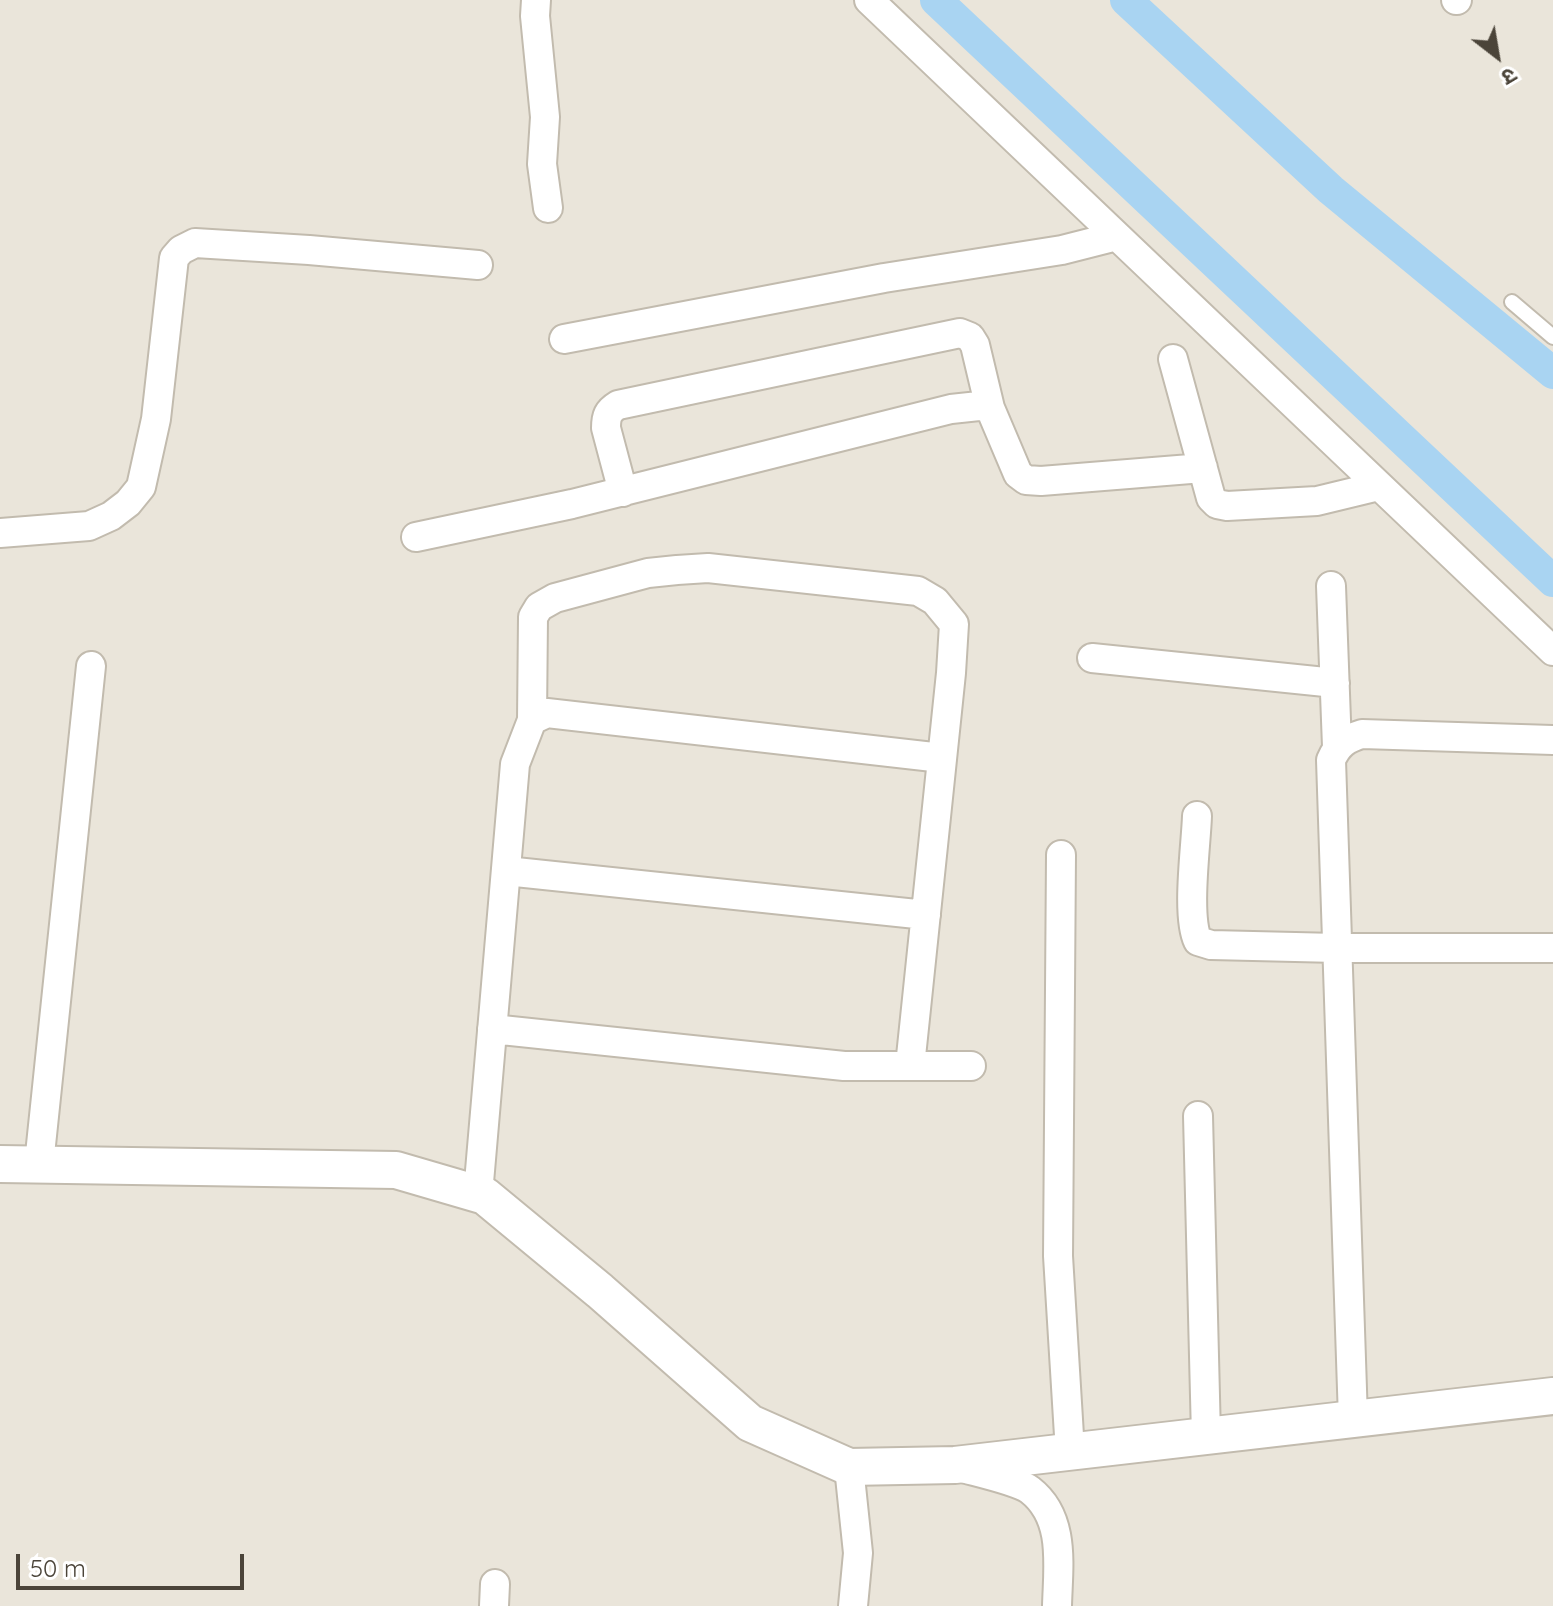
<!DOCTYPE html>
<meta charset="utf-8">
<style>
body{margin:0}
#map{position:relative;width:1553px;height:1606px;overflow:hidden;background:#f6f3ec;font-family:Quicksand,"Noto Sans Devanagari",sans-serif}
canvas{display:block}
.north{position:absolute;left:1457px;top:16px;width:80px;height:80px;-webkit-text-stroke:6px #fff;paint-order:stroke;rotate:149deg;font-size:22px;font-weight:700;line-height:32px;text-align:center;color:#4b4439}
.north::after{content:'';display:block;margin:auto;width:28px;height:36px;background:#4b4439;clip-path:polygon(50% 0,100% 100%,50% 72%,0 100%)}
.scale{position:absolute;left:16px;top:1554px;width:228px;height:36px;box-sizing:border-box;border:4px solid #4b4439;border-top:0;padding-left:10px;font-size:24px;line-height:28px;white-space:nowrap;color:#4b4439;-webkit-text-stroke:6px #fff;paint-order:stroke}
</style>
<div id="map">
<canvas width="1553" height="1606"></canvas>
<div class="north">उ</div>
<div class="scale">50 m</div>
</div>
<script>
const ctx = document.querySelector('canvas').getContext('2d');
ctx.lineJoin = 'round';
function fillPath(path, color) {
  ctx.fillStyle = color;
  ctx.fill(path, 'evenodd');
}
function trace(path, color, width, dash) {
  ctx.strokeStyle = color;
  ctx.lineWidth = width;
  ctx.lineCap = dash ? 'butt' : 'round';
  ctx.setLineDash(dash || []);
  ctx.stroke(path);
}
fillPath(new Path2D(`
 M0 0H1553V1606H0Z`), '#eae5da');
trace(new Path2D(`
 M936 0 1553 581
 M1126 0 1331 190 1553 373`), '#a9d4f2', 32);
const service = new Path2D(`
 M1512 302 1553 337`);
const minor = new Path2D(`
 M536 0 535 16 545 117 542 164 548 208
 M869 0 1553 651
 M1456 0H1457
 M564 339 884 278 1062 250 1117 236
 M1173 359 1211 498 1217 504 1227 506 1317 501 1379 486
 M623 492 606 428C606 416 608 411 618 405L960 333 970 337 975 345 990 408
 M0 533 89 526 111 516 128 503 141 487 156 419 174 258 181 250 195 243 309 250 478 265
 M416 537 572 504 951 409 979 406 990 408 1018 474 1026 480 1041 481 1203 468
 M1331 586 1337 747
 M1092 658 1335 683
 M532 720 533 617 539 607 555 598 648 573 677 570 708 568 918 591 935 601 954 624 951 673 910 1066
 M1197 816C1196 846 1186 916 1198 941L1211 945 1337 948H1553
 M1061 855 1058 1256 1070 1452
 M506 871 926 915
 M492 1029 844 1066H971
 M1198 1116 1206 1436
 M39 1164 91 666
 M478 1194 515 764 532 720 547 713 942 758
 M1353 1419 1331 760C1338 744 1346 739 1362 734L1553 740
 M849 1467 858 1553 853 1606
 M959 1467C976 1472 1018 1481 1030 1490 1066 1518 1058 1566 1057 1606
 M494 1606 495 1584`);
const tertiary = new Path2D(`
 M0 1164 396 1170 485 1196 600 1291 750 1423 849 1467 955 1465 1553 1396`);
trace(service, '#c2bbae', 18);
trace(minor, '#c2bbae', 32);
trace(tertiary, '#c2bbae', 40);
trace(service, '#fff', 14);
trace(minor, '#fff', 28);
trace(tertiary, '#fff', 36);
</script>
